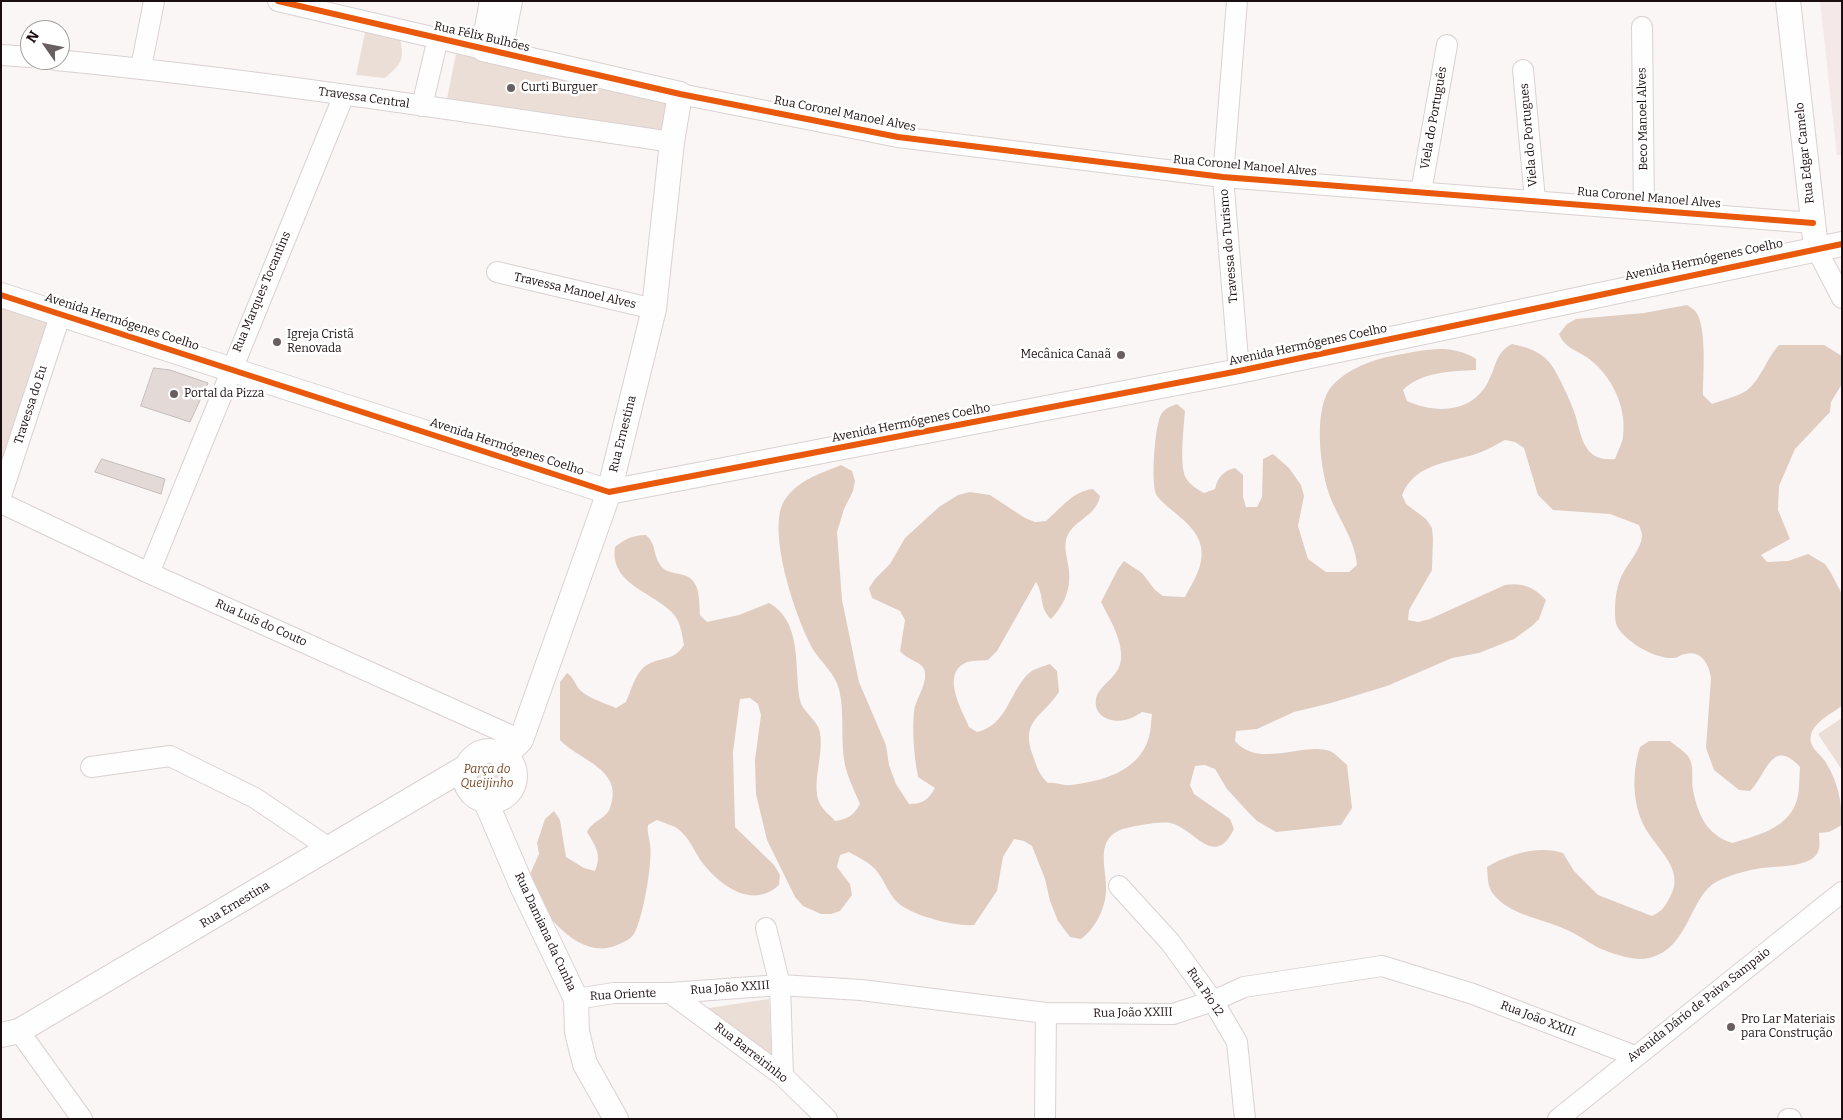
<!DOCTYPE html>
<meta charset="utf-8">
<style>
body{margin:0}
#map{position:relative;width:1843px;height:1120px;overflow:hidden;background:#faf6f6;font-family:Bitter,serif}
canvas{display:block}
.frame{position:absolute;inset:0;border:2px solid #1b0e10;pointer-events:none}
.north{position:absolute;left:20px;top:20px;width:50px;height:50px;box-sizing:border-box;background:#fff;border:1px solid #a49f9f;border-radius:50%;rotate:303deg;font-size:14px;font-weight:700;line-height:20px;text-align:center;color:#1b0e10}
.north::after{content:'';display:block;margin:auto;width:18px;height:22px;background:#695f60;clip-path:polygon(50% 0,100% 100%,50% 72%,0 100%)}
</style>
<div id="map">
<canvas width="1843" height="1120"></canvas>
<div class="frame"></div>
<div class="north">N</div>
</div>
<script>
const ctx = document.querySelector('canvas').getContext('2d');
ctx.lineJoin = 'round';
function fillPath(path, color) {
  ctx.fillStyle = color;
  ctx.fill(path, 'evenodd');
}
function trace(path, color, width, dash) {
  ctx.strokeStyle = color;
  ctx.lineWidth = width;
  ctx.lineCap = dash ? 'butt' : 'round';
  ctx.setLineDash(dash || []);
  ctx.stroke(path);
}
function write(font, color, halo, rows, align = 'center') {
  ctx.font = font + ' Bitter,serif';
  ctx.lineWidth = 5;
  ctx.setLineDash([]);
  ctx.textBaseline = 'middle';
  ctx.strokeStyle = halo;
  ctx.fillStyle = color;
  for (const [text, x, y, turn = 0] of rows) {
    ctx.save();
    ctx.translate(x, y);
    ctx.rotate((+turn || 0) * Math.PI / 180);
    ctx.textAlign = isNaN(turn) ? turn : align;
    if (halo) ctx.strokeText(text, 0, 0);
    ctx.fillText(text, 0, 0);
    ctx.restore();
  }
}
fillPath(new Path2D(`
 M1820 1H1842V155H1837Z`), '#f5e8e9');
fillPath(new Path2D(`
 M366 28 400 37C404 61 403 62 385 78L356 75Z
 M456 54 672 101 666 132 447 99Z
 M1 305 50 320 1 469Z
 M1842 718V770L1818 734Z
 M473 777a14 14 0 1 1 28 0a14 14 0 1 1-28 0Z
 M769 999 772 1061 702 1009Z`), '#ebded6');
fillPath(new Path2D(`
 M1687 305C1690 307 1694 309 1696 312 1707 328 1703 374 1703 395L1712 404C1722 400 1736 397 1746 391 1761 380 1766 359 1779 345H1824L1842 356V384L1831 402 1830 412 1795 449 1779 486 1778 510 1790 539 1761 555 1767 562 1788 561 1808 554 1825 564 1831 573 1842 594V706C1832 713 1814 722 1811 735 1808 746 1819 753 1825 761 1838 782 1842 801 1842 825L1829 832 1819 833C1819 838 1820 844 1819 849 1815 868 1776 866 1762 868 1748 870 1730 875 1718 881 1689 895 1690 949 1649 958 1636 961 1621 956 1609 952 1593 947 1580 935 1565 929 1543 919 1510 915 1494 895 1487 887 1488 877 1487 867 1508 854 1540 845 1563 853L1574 871 1598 895 1652 916C1662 911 1665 907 1670 897 1686 869 1656 849 1644 826 1632 801 1632 773 1640 747L1649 741H1670C1676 746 1684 751 1688 756 1695 766 1691 779 1693 790 1698 815 1707 835 1732 843 1756 836 1786 829 1796 803 1800 793 1799 778 1800 767 1772 736 1766 776 1750 791L1739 790 1714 770 1706 748 1711 678C1709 664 1701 650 1685 654 1681 654 1678 658 1674 658 1655 659 1629 644 1618 628 1615 623 1615 616 1615 610 1615 598 1617 584 1623 573 1629 562 1641 549 1642 536 1642 533 1640 528 1639 525L1610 514 1553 510 1538 495 1524 448 1515 442 1505 440C1492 447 1480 454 1465 457 1439 464 1414 467 1402 495L1406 504 1426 519 1432 528 1433 538 1432 570 1409 610 1408 620 1418 622 1430 619 1505 585C1521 582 1535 587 1546 600L1539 619 1532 626 1514 639 1479 653 1452 658 1387 686 1331 703 1294 712 1257 729 1236 731 1235 741C1259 770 1308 740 1332 752 1337 755 1342 761 1347 765L1352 808 1341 825 1276 832 1257 821 1249 813 1227 789 1215 769 1205 765 1195 766 1190 785 1194 794 1230 819 1234 829C1214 870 1195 828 1170 823 1161 821 1126 827 1118 831 1095 842 1107 871 1106 890 1106 908 1095 929 1081 939L1070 937 1058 921 1050 901 1045 879 1032 846 1024 841 1014 839 1003 857 997 891 974 925C955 927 910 915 897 902 888 893 884 879 875 869 868 862 858 857 849 852L840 855 837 867 850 884 852 895 840 911 831 914H821L803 906 795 897 767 840 756 794 755 760 761 715 758 704 750 698 740 699 733 752 735 827 774 865 780 875 779 885C752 910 719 885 701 861 694 851 689 837 678 829 673 825 663 823 657 820L648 825C647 833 649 836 650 844 653 861 643 919 634 934 630 940 621 943 615 946 578 960 540 911 527 881L539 854 537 843 545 819 554 811 560 820 566 857 584 868 595 871C602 855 596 847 587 832 593 820 606 819 610 808 625 769 578 760 560 740V682L567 673C574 678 574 682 579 689 587 698 605 703 616 708L626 702C631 691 636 671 647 665 662 656 673 662 684 645 682 635 681 624 675 616 658 593 609 586 615 547 625 539 633 535 646 535 656 544 653 552 659 563 666 578 688 569 695 584 700 591 699 607 700 615L707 622 739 615 769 603C803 622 794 668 800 700 802 711 815 718 819 729 826 751 810 784 820 804 823 810 831 816 835 821 848 819 854 815 860 804 855 792 848 778 845 765 840 741 845 713 839 689 835 674 822 663 814 651 797 622 766 532 784 501 797 480 820 474 841 465L852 471 855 481 853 491 844 509 837 532 842 600 859 682 886 745 889 765 896 784 909 804C923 804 928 800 935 788L918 777C914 755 912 733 914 711 916 698 929 682 924 669 920 661 907 660 900 651L905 620 900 611 872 598 869 588 875 579 890 564 905 538 939 507 958 495 970 492 990 495 1025 518 1035 522 1046 521C1061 508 1073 491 1093 489L1100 496C1096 518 1071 520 1066 540 1064 551 1068 560 1069 571 1071 590 1064 605 1051 619 1039 608 1044 594 1036 582L997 651 988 660C981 661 971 660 965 663 941 675 962 710 969 727L977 732C1007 725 1009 693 1028 674 1033 669 1044 666 1050 664L1057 671 1059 692C1041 719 1020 720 1033 756 1037 767 1039 775 1048 783 1056 782 1063 786 1071 785 1102 781 1139 772 1149 737 1151 730 1151 721 1152 714L1142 712C1136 716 1132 718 1125 720 1112 723 1093 717 1096 699 1100 681 1123 678 1121 653 1120 635 1109 618 1101 602L1118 569 1124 561 1142 573 1155 590 1163 596 1185 597C1194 580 1206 563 1200 543 1193 522 1170 512 1157 496 1150 486 1155 428 1160 417 1163 409 1169 407 1177 404L1185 411C1184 425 1179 467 1186 478 1190 485 1197 489 1204 493L1215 489C1218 477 1223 471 1235 468L1243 475V497L1246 507H1257L1262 497 1263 459 1273 454 1289 468 1301 485 1304 496 1298 526 1308 559 1326 572H1349L1357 565C1355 538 1336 516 1328 491 1320 465 1314 414 1329 390 1342 371 1371 360 1392 356 1421 351 1449 342 1476 359V370C1451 371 1421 372 1403 390L1407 401C1436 414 1472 413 1488 382 1497 365 1495 353 1512 344 1526 347 1540 351 1549 362 1556 369 1572 404 1575 414 1582 437 1583 462 1615 459 1617 453 1622 444 1623 437 1627 407 1612 376 1588 358 1576 350 1565 348 1559 334L1567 324 1576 319 1644 313Z`), '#e0cdc0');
const building = new Path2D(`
 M154 368 170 370 208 383 190 422 141 406Z
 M102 459 165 479 161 494 95 472Z`);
fillPath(building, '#e3d9d7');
trace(building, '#c4bcba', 1);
const minor = new Path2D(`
 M278 1 483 49
 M1237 1 1223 177 1239 371
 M1642 27 1644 210
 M1 55 30 57
 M56 60C262 80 467 112 672 142
 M141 68 154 1
 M1523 70 1535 200
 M680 94 898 137 1223 177 1813 223
 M422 106 438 38
 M1421 192 1447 45
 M1816 248 1842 298
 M497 272 654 309
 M1 496 61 313
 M1 503 149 573 521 740
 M149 573 344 95
 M91 767 170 756 255 798 329 848
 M1119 886 1170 942 1213 1001 1237 1042 1245 1119
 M766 928 780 985 783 1076
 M670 993 783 1076 827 1119
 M576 999 614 993H670L780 985 861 990 1046 1013 1173 1014 1213 1001 1244 987 1382 966 1473 994 1635 1056
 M19 1031 82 1119
 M1045 1119 1046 1013
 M1558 1119 1842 892
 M1788 1119H1791`);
const tertiary = new Path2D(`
 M492 1 483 49 680 94 672 142 654 309 609 492 521 740 505 756
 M1788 1 1816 248
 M500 52 510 1
 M1 295 609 492 1239 371 1842 244
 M465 776a25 25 0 1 1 50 0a25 25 0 1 1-50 0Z
 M486 802 522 886 576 999 577 1032 585 1064 616 1119
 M1 1035 19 1031 466 767`);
trace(minor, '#dad1d2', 22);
trace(tertiary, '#dad1d2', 26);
trace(minor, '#fefefe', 20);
trace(tertiary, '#fefefe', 24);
trace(new Path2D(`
 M278 1 680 94 898 137 1223 177 1813 223
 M1 295 609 492 1239 371 1842 244`), '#e8590c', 6);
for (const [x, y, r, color] of [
 [511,88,5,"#695f60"],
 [277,342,5,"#695f60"],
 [1121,355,5,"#695f60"],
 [174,394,5,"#695f60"],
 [1731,1027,5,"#695f60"]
]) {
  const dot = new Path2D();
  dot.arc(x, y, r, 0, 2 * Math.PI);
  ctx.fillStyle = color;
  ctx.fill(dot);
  trace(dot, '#fff', 2);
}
write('12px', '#1b0e10', '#fff', [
 ["Rua Félix Bulhões",482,37,13],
 ["Travessa Central",364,98,8],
 ["Rua Coronel Manoel Alves",845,114,11],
 ["Viela do Português",1434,118,-80],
 ["Beco Manoel Alves",1643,119,-91],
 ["Viela do Portugues",1529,135,-95],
 ["Rua Edgar Camelo",1805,153,-96],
 ["Rua Coronel Manoel Alves",1245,166,5],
 ["Rua Coronel Manoel Alves",1649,198,5],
 ["Travessa do Turismo",1229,246,-95],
 ["Avenida Hermógenes Coelho",1704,260,-12],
 ["Travessa Manoel Alves",575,291,13],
 ["Rua Marques Tocantins",262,292,-67],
 ["Avenida Hermógenes Coelho",122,322,18],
 ["Avenida Hermógenes Coelho",1308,345,-12],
 ["Travessa do Eu",31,405,-72],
 ["Avenida Hermógenes Coelho",911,423,-11],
 ["Rua Ernestina",623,434,-76],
 ["Avenida Hermógenes Coelho",507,447,18],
 ["Rua Luís do Couto",261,623,24],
 ["Rua Ernestina",235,905,-31],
 ["Rua Damiana da Cunha",545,932,65],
 ["Rua João XXIII",730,988,-4],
 ["Rua Pio 12",1205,992,56],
 ["Rua Oriente",623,995,-3],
 ["Avenida Dário de Paiva Sampaio",1699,1005,-38],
 ["Rua João XXIII",1133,1013,-1],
 ["Rua João XXIII",1538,1019,21],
 ["Rua Barreirinho",751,1053,38]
]);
write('12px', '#1b0e10', '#fff', [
 ["Curti Burguer",521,88],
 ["Igreja Cristã",287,335],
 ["Renovada",287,349],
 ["Mecânica Canaã",1111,355,"right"],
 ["Portal da Pizza",184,394],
 ["Pro Lar Materiais",1741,1020],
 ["para Construção",1741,1034]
], 'left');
write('italic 12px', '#784c26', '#fff', [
 ["Parça do",487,770],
 ["Queijinho",487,784]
]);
</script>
